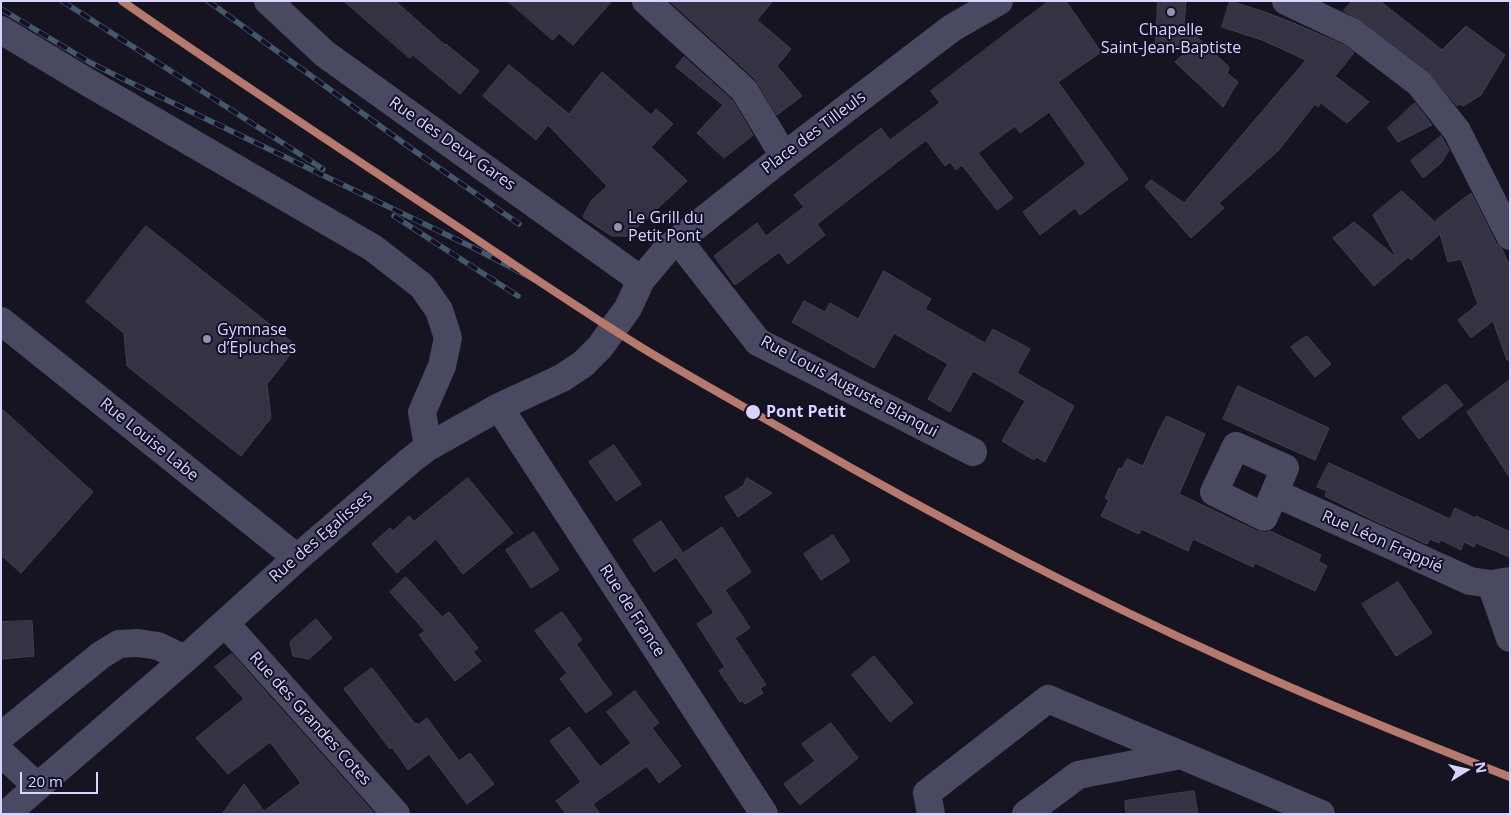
<!DOCTYPE html>
<meta charset="utf-8">
<style>
body{margin:0}
#map{position:relative;width:1511px;height:815px;overflow:hidden;background:#161421;font-family:"Open Sans",sans-serif}
canvas{display:block}
.frame{position:absolute;inset:0;border:2px solid #d9d4ff;pointer-events:none}
.north{position:absolute;left:1441px;top:745px;width:50px;height:50px;-webkit-text-stroke:4px #130f26;paint-order:stroke;rotate:80deg;font-size:14px;font-weight:700;line-height:20px;text-align:center;color:#d9d4ff}
.north::after{content:'';display:block;margin:auto;width:18px;height:22px;background:#d9d4ff;clip-path:polygon(50% 0,100% 100%,50% 72%,0 100%)}
.scale{position:absolute;left:20px;top:772px;width:78px;height:22px;box-sizing:border-box;border:2px solid #d9d4ff;border-top:0;padding-left:6px;font-size:15px;line-height:18px;white-space:nowrap;color:#d9d4ff;-webkit-text-stroke:4px #130f26;paint-order:stroke}
</style>
<div id="map">
<canvas width="1511" height="815"></canvas>
<div class="frame"></div>
<div class="north">N</div>
<div class="scale">20 m</div>
</div>
<script>
const ctx = document.querySelector('canvas').getContext('2d');
ctx.lineJoin = 'round';
function fillPath(path, color) {
  ctx.fillStyle = color;
  ctx.fill(path, 'evenodd');
}
function trace(path, color, width, dash) {
  ctx.strokeStyle = color;
  ctx.lineWidth = width;
  ctx.lineCap = dash ? 'butt' : 'round';
  ctx.setLineDash(dash || []);
  ctx.stroke(path);
}
function write(font, color, halo, rows, align = 'center') {
  ctx.font = font + ' "Open Sans",sans-serif';
  ctx.lineWidth = 4;
  ctx.setLineDash([]);
  ctx.textBaseline = 'middle';
  ctx.strokeStyle = halo;
  ctx.fillStyle = color;
  for (const [text, x, y, turn = 0] of rows) {
    ctx.save();
    ctx.translate(x, y);
    ctx.rotate((+turn || 0) * Math.PI / 180);
    ctx.textAlign = isNaN(turn) ? turn : align;
    if (halo) ctx.strokeText(text, 0, 0);
    ctx.fillText(text, 0, 0);
    ctx.restore();
  }
}
const building = new Path2D(`
 M344 1H395L445 45 446 44 479 71 460 94 413 55 410 58Z
 M508 1H612L573 45 559 33 553 40Z
 M670 1H773L757 20 791 49 777 66 802 96 777 115 755 79Z
 M1049 1H1066L1101 52 1058 82 1128 179 1080 215 1075 208 1040 235 1023 212 1086 164 1049 112 1020 133 1015 126 978 153 1013 198 997 210 962 165 956 170 950 162 945 166 926 140 817 224 825 235 788 264 779 252 735 285 714 256 757 223 766 236 804 207 794 195 881 128 890 140 940 103 931 91Z
 M1158 1H1186L1184 25 1229 67 1227 73 1238 82 1223 107 1175 62 1190 48 1156 44Z
 M1230 1 1262 11 1291 22 1344 45 1354 53 1335 76 1369 102 1347 123 1321 103 1318 107 1315 104 1278 151 1219 203 1224 208 1191 238 1145 186 1151 180 1184 203 1306 60 1262 40 1222 27Z
 M1352 1H1380L1442 50 1466 26 1505 55 1481 95 1463 106 1460 104 1457 106 1428 71 1361 20 1344 11Z
 M684 57 732 100 753 135 724 158 697 133 723 105 676 67Z
 M509 65 569 114 602 72 651 115 656 109 673 124 651 147 687 181 642 223 627 236H612L583 217 591 201 607 186 548 125 536 140 483 96Z
 M1415 103 1432 125 1398 142 1388 128Z
 M1441 136 1449 150 1441 163 1423 178 1411 161Z
 M1402 191 1438 225 1436 220 1471 193 1496 243 1502 249 1510 267V360H1507L1493 321 1471 338 1458 320 1478 304 1461 259 1448 262 1440 234 1411 260 1408 257 1374 286 1333 238 1354 222 1397 258 1373 215Z
 M146 226 297 346 267 384 271 418 241 456 127 366 124 333 86 302Z
 M884 271 931 299 925 309 985 343 993 329 1030 349 1017 373 1074 406 1045 462 1036 457 1034 460 1002 441 1025 401 973 371 950 412 928 399 948 364 894 333 874 368 792 322 804 301 825 312 830 303 858 319Z
 M1307 336 1331 364 1315 377 1291 347Z
 M1510 380V478L1467 412Z
 M1446 384 1463 405 1419 439 1402 418Z
 M1238 386 1329 428 1315 460 1223 419Z
 M1 408 93 492 21 573 1 555Z
 M1167 416 1205 434 1179 494 1257 531 1265 533 1270 531 1321 555 1318 561 1327 566 1315 591 1255 563 1253 567 1193 539 1188 551 1141 529 1139 534 1101 516 1109 500 1105 498 1119 468 1122 469 1127 459 1143 466 1160 428Z
 M614 445 641 484 616 501 589 462Z
 M1329 463 1450 519 1455 508 1475 518 1476 516 1510 532V557L1476 543 1474 547 1464 542 1461 550 1441 540 1439 543 1430 539 1427 544 1373 520 1325 496 1327 491 1317 487Z
 M468 478 513 533 463 574 436 539 397 573 372 544 390 528 393 531 409 516 414 521Z
 M747 478 772 493 738 517 725 497 743 486Z
 M661 521 683 553 722 527 751 572 725 590 750 628 735 638 766 685 760 688 763 693 745 704 742 700 740 702 719 671 725 667 697 624 714 613 676 557 654 572 633 540Z
 M534 532 559 570 531 588 506 550Z
 M833 535 850 561 821 580 804 554Z
 M406 577 442 617 449 612 478 648 473 652 481 661 455 681 419 635 425 631 390 592Z
 M1398 582 1432 633 1396 656 1362 604Z
 M562 612 582 640 576 644 612 694 586 713 560 679 567 673 535 631Z
 M316 619 332 638 309 659 293 656 290 642Z
 M32 621 34 656 1 659V622Z
 M231 654H232L375 814H222L244 784 264 811 301 783 270 742 228 774 196 738 244 699 215 667Z
 M874 656 913 703 890 722 852 675Z
 M372 668 415 724 417 723 418 725 427 718 459 761 470 753 494 784 467 804 429 754 408 770 392 747 390 749 344 689Z
 M635 691 659 723 652 728 681 766 659 783 647 766 593 804 600 814H566L556 801 581 782 550 741 569 727 600 767 631 743 607 712Z
 M831 723 858 758 800 805 784 784 815 761 802 744Z
 M1194 791 1198 814H1126L1125 801Z`);
fillPath(building, '#343243');
trace(building, '#433f54', 1);
trace(new Path2D(`
 M268 1 325 54 641 280
 M646 1 744 90 784 156
 M1286 1 1352 32 1419 83 1457 131 1510 236
 M1 30 89 83 373 248 422 286 439 310 448 338 442 366 422 412 428 447
 M678 240 758 342 973 452
 M1 321 297 558
 M499 407 764 814
 M1236 446 1285 468 1264 517 1214 492Z
 M1275 493 1470 581 1491 584 1510 581
 M1491 584 1510 638
 M225 623 396 814
 M1 736 101 655 119 644 138 643 158 646 185 659
 M1 753 37 786
 M1181 755 1321 814
 M6 814 185 659 297 558 411 460 428 447 499 407 562 378 583 364 600 347 628 308 641 280 667 249 784 156 952 28 999 1
 M931 814 927 793 1048 699 1181 755 1078 775 1026 814`), '#4a4962', 28);
const rail = new Path2D(`
 M62 1 323 169
 M208 1 409 147 519 224
 M1 9 91 63 119 77 472 247 539 282 586 310
 M394 216 518 296`);
trace(rail, '#43596b', 5.5);
trace(rail, '#130f26', 4, [11]);
trace(new Path2D(`
 M122 1C234 79 348 154 461 229 524 271 585 313 649 352 697 381 746 408 795 436 936 517 1080 593 1229 660 1321 702 1415 740 1510 777`), '#b5796e', 8);
for (const [x, y, r, color] of [
 [1171,12,5,"#9591b1"],
 [618,227,5,"#9591b1"],
 [207,339,5,"#9591b1"],
 [753,412,8,"#d9d4ff"]
]) {
  const dot = new Path2D();
  dot.arc(x, y, r, 0, 2 * Math.PI);
  ctx.fillStyle = color;
  ctx.fill(dot);
  trace(dot, '#130f26', 2);
}
write('16px', '#d9d4ff', '#130f26', [
 ["Chapelle",1171,30,"center"],
 ["Saint-Jean-Baptiste",1171,48,"center"],
 ["Le Grill du",628,218],
 ["Petit Pont",628,236],
 ["Gymnase",217,330],
 ["d’Epluches",217,348]
], 'left');
write('16px', '#d9d4ff', '#130f26', [
 ["Place des Tilleuls",814,133,-37],
 ["Rue des Deux Gares",452,144,35],
 ["Rue Louis Auguste Blanqui",849,387,28],
 ["Rue Louise Labe",149,440,39],
 ["Rue des Egalisses",321,537,-41],
 ["Rue Léon Frappié",1382,542,24],
 ["Rue de France",632,611,57],
 ["Rue des Grandes Cotes",310,719,48]
]);
write('bold 16px', '#d9d4ff', '#130f26', [
 ["Pont Petit",766,412]
], 'left');
</script>
